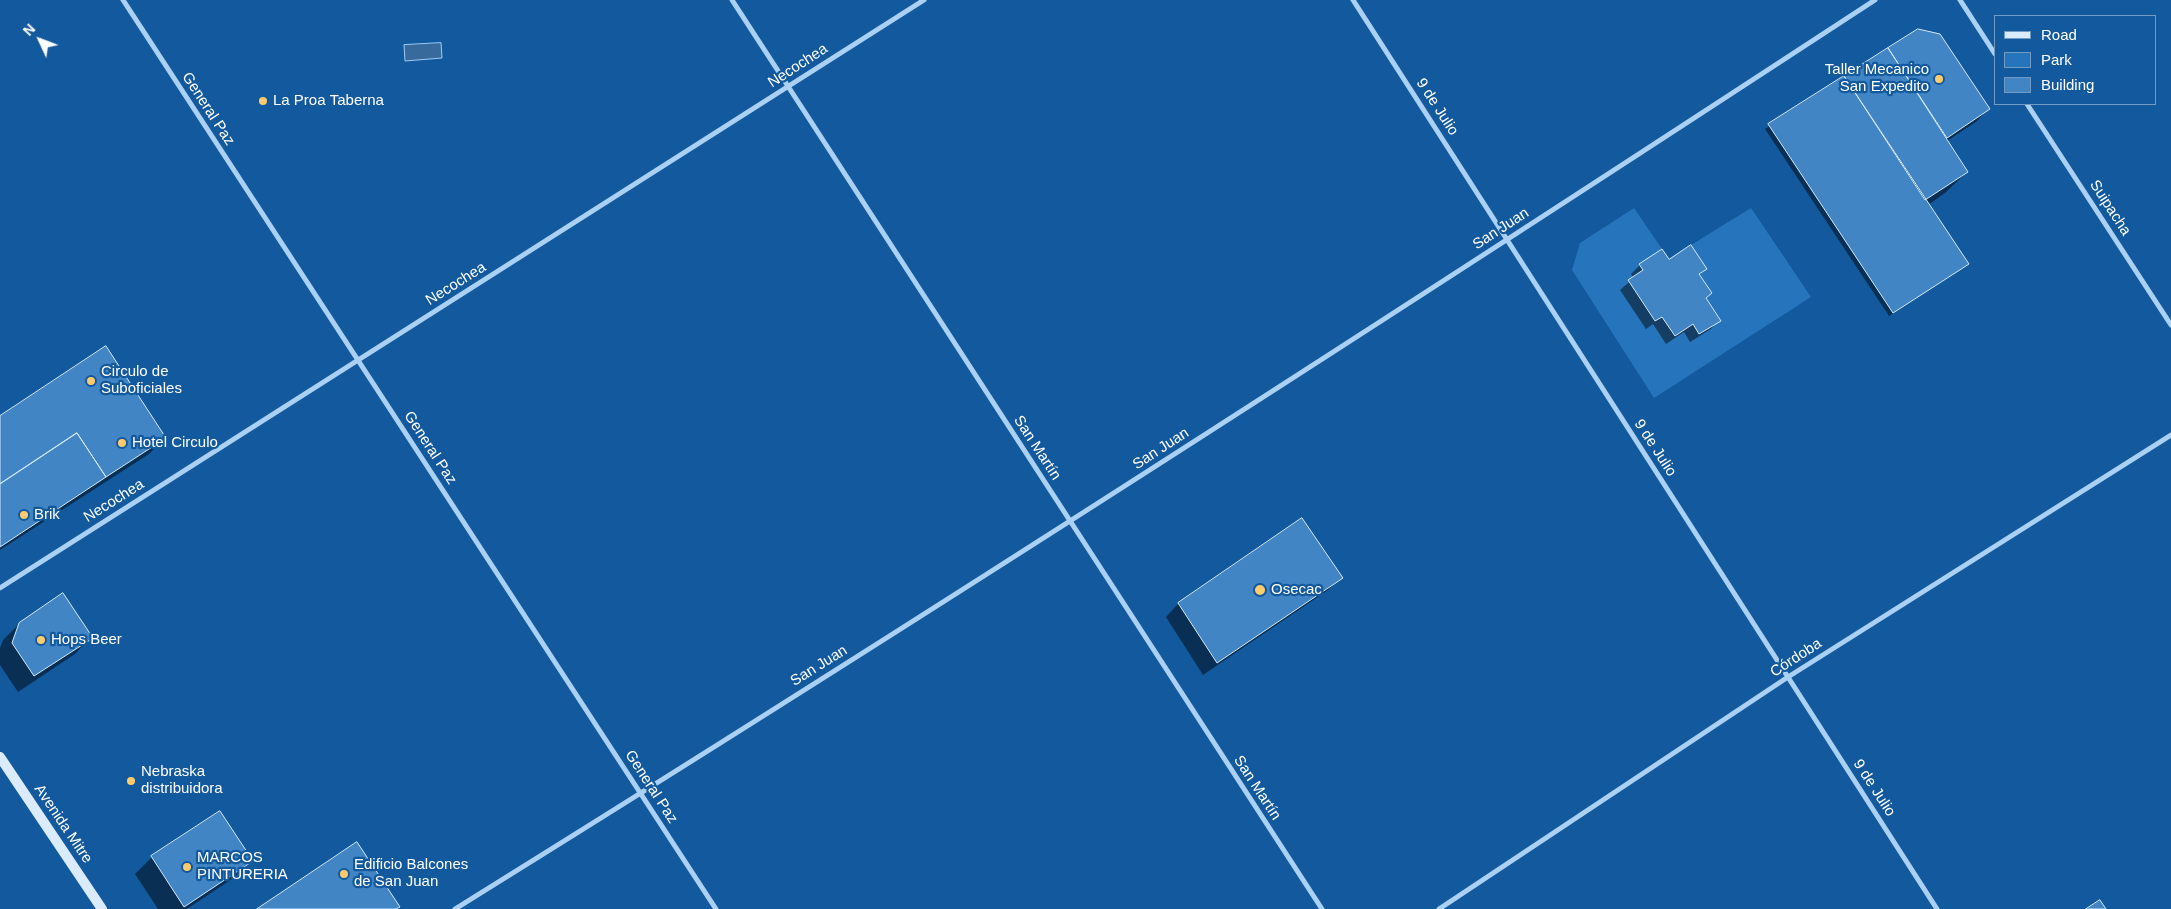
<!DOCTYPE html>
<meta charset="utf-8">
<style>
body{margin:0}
#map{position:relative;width:2171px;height:909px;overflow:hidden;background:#13599d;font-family:Arial,sans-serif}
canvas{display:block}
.legend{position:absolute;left:1994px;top:15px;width:162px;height:90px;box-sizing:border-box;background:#13599d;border:1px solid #719bc4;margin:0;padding:6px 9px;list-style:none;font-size:15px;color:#fff}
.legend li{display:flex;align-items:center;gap:10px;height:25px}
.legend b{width:25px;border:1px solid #719bc4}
.north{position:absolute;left:15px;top:15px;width:50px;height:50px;-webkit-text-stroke:4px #13599d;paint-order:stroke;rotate:313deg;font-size:14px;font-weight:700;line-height:20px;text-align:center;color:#fff}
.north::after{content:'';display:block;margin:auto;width:18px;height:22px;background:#fff;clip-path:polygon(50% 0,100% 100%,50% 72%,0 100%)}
</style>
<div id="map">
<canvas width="2171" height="909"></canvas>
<ul class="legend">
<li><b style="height:6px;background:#daebfd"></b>Road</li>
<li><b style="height:14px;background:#2674bc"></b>Park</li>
<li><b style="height:14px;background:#4185c5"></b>Building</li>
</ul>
<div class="north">N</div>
</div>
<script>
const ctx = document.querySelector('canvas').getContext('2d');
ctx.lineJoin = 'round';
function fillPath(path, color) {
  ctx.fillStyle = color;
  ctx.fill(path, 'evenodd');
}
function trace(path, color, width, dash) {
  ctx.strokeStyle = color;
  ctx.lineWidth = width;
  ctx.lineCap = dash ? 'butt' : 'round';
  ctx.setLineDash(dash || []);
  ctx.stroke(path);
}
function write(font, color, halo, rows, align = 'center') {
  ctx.font = font + ' Arial,sans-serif';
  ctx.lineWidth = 4.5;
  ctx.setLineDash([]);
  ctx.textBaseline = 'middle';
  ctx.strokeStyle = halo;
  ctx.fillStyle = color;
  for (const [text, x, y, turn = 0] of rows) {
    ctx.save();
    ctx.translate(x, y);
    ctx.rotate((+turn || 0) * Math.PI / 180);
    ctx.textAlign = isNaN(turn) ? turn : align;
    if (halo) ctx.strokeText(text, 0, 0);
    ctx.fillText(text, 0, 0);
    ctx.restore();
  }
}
fillPath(new Path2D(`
 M1634 208 1662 249 1639 264 1643 270 1628 280 1654 321 1662 317 1675 336 1693 324 1700 334 1721 320 1706 298 1712 293 1699 274 1707 269 1691 245 1751 208 1811 297 1654 398 1572 270 1580 243Z`), '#2674bc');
const water = new Path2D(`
 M441 43 442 58 405 61 404 45Z`);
fillPath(water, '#386a9b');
trace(water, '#9cccf7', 1);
fillPath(new Path2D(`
 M1918 31 1988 109 1976 122 1947 141 1967 172 1945 193 1928 205 1967 264 1889 316 1765 129Z
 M1669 261 1705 269 1699 275 1711 293 1705 299 1719 320 1711 329 1690 342 1684 332 1666 344 1653 324 1646 329 1620 290 1634 278 1631 274 1640 265Z
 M0 417 165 438 149 454 0 550Z
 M1302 520 1341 577 1328 590 1203 675 1166 617 1178 604Z
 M19 624 91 637 75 654 18 692 0 665V648L3 640Z
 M220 812 252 861 235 877 187 909H158L135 874 152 857Z`), '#0007');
const building = new Path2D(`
 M1918 29 1940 34 1990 109 1947 138 1888 48Z
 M1888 48 1968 172 1925 200 1844 76Z
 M1844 76 1969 264 1893 313 1768 124Z
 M1691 245 1707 269 1699 274 1712 293 1706 298 1721 321 1699 334 1693 324 1675 336 1662 317 1655 321 1628 280 1643 270 1639 264 1662 249 1669 259Z
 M106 346 166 438 106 477 77 433 0 484V416Z
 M77 433 106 477 0 547V484Z
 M1302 518 1343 578 1217 663 1178 603Z
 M63 593 93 638 34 676 12 643 19 623Z
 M220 811 253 861 184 907 151 856Z
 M357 842 400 907 396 909H257Z
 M2100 900 2106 909H2086Z`);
fillPath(building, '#4185c5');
trace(building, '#d2e9fd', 1);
trace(new Path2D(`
 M123 0 716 909
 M732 0 1322 909
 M1353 0 1937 909
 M1960 0 1995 54
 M2027 104 2171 325
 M0 588 924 0
 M455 909C932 613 1404 308 1875 0
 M1439 909 1788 677 2171 435`), '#aad0f4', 5);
trace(new Path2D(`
 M0 757 102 909`), '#daebfd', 10);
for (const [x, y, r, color] of [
 [1939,79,5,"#ffcb6d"],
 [263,101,5,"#ffcb6d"],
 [91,381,5,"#ffcb6d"],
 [122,443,5,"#ffcb6d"],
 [24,515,5,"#ffcb6d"],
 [1260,590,6,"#ffcb6d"],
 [41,640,5,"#ffcb6d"],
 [131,781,5,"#ffcb6d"],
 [187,867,5,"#ffcb6d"],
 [344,874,5,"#ffcb6d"]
]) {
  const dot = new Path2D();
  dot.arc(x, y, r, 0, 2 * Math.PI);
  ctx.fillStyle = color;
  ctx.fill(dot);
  trace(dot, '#13599d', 2);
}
write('15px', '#fff', '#13599d', [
 ["Necochea",798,66,-33],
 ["9 de Julio",1437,107,57],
 ["General Paz",208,109,57],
 ["Suipacha",2110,208,57],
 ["San Juan",1501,229,-33],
 ["Necochea",456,284,-32],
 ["General Paz",430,448,57],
 ["San Martín",1037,448,57],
 ["9 de Julio",1655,448,57],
 ["San Juan",1161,449,-33],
 ["Necochea",114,501,-32],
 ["Córdoba",1796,658,-33],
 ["San Juan",819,666,-32],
 ["General Paz",651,787,57],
 ["San Martín",1257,788,57],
 ["9 de Julio",1874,788,57],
 ["Avenida Mitre",63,824,56]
]);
write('15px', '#fff', '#13599d', [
 ["Taller Mecanico",1929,70,"right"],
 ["San Expedito",1929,87,"right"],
 ["La Proa Taberna",273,101],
 ["Circulo de",101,372],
 ["Suboficiales",101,389],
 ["Hotel Circulo",132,443],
 ["Brik",34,515],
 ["Osecac",1271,590],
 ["Hops Beer",51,640],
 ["Nebraska",141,772],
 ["distribuidora",141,789],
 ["MARCOS",197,858],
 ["PINTURERIA",197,875],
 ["Edificio Balcones",354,865],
 ["de San Juan",354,882]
], 'left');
</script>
